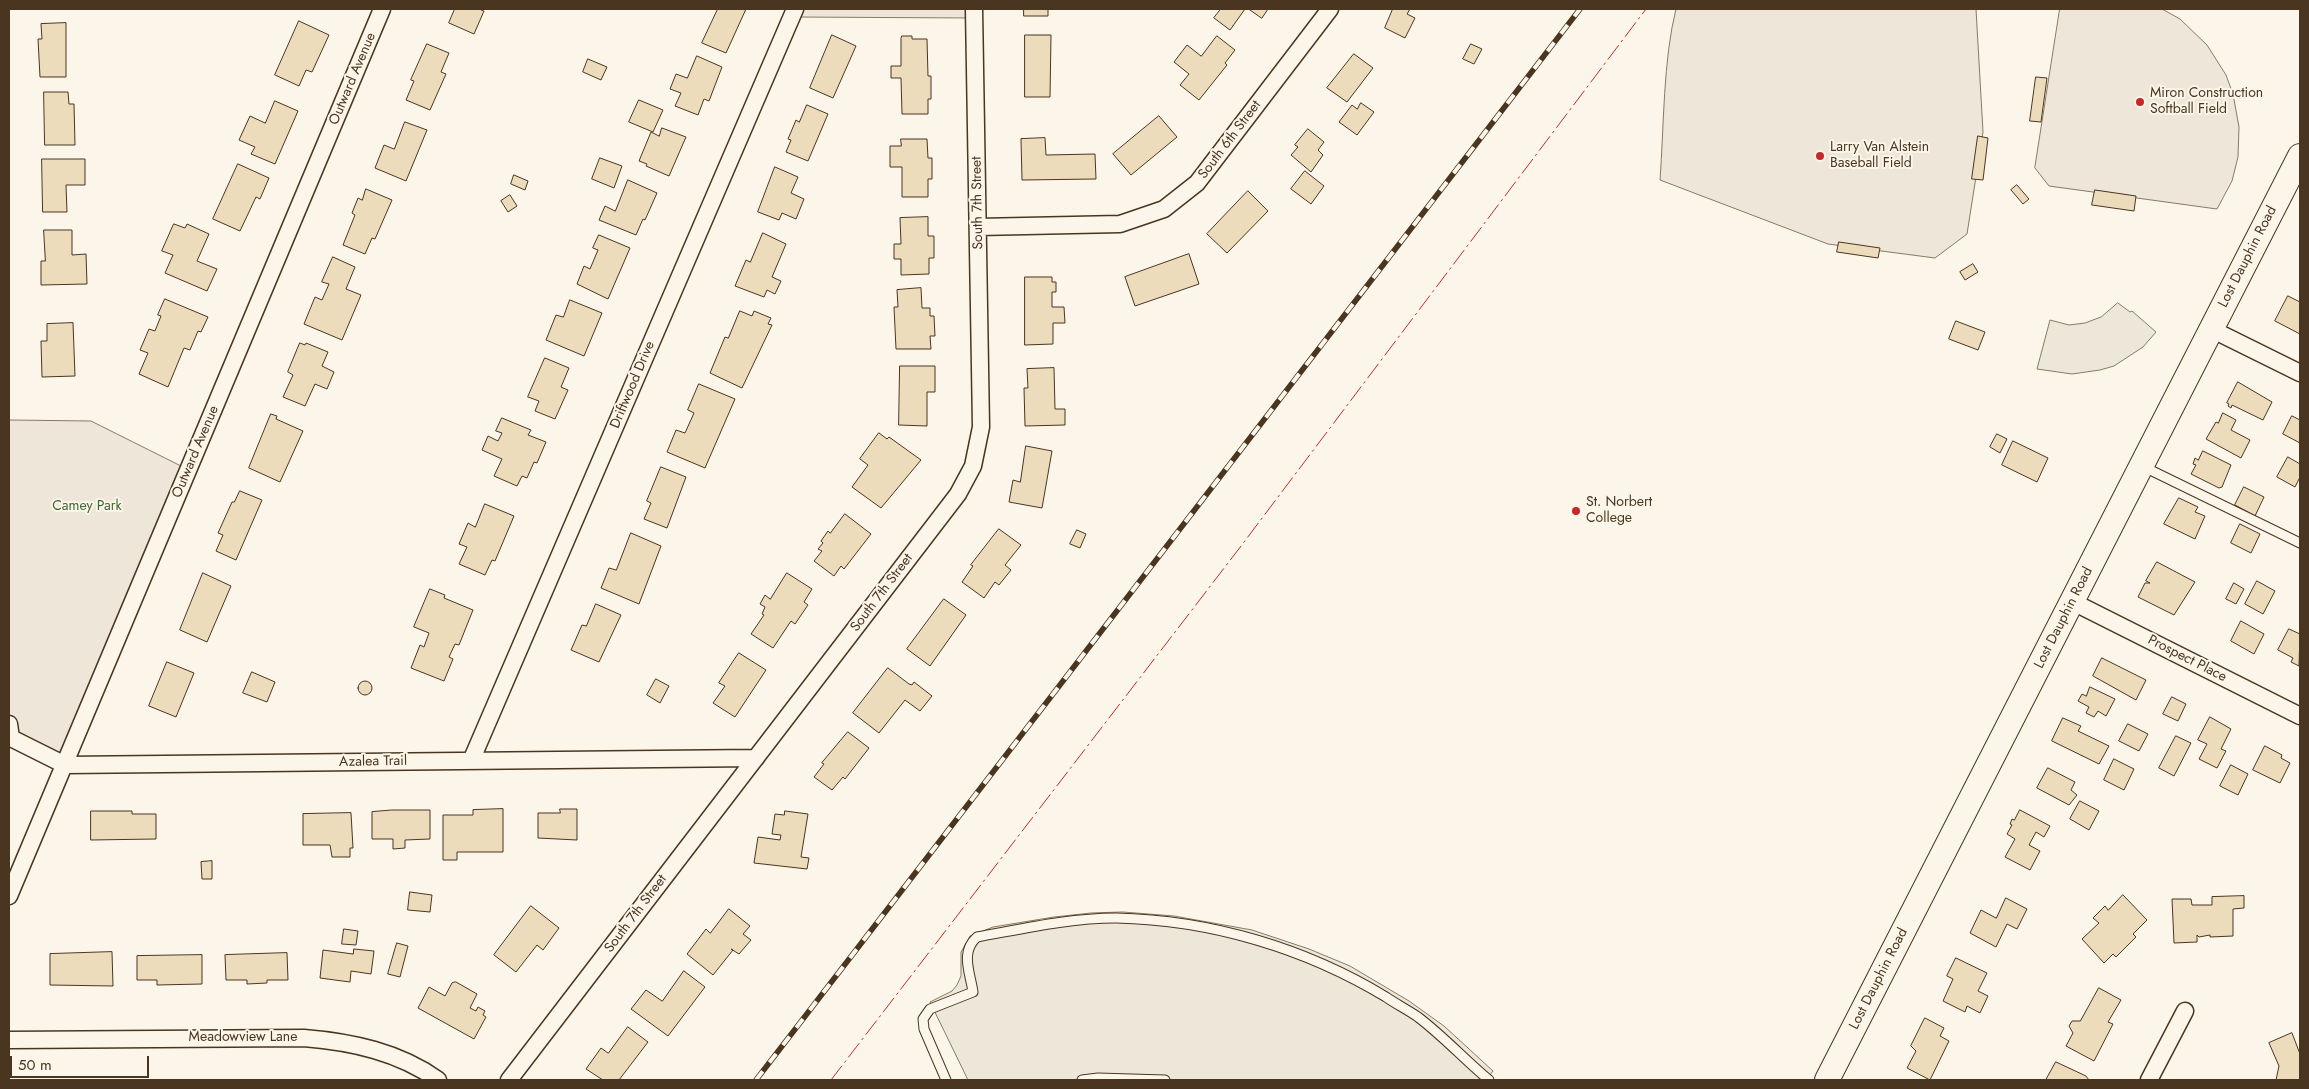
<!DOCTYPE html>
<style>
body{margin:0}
#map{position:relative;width:2309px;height:1089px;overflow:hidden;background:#fbf6e9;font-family:Jost,sans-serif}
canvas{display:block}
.frame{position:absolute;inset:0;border:10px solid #4a3520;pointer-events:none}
.scale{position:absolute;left:10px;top:1056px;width:139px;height:22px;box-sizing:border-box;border:2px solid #4a3520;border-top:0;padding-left:6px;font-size:15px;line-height:18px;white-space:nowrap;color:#4a3520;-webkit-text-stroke:4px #fbf6e9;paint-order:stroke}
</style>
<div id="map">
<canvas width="2309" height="1089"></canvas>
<div class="frame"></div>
<div class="scale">50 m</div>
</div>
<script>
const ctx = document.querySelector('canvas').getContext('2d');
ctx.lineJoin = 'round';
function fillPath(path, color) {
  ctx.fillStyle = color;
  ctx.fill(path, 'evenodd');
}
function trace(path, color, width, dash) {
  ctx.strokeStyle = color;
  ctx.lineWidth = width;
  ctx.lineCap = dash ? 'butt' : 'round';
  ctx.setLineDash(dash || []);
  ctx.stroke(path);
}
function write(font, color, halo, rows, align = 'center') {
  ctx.font = font + ' Jost,sans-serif';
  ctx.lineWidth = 4;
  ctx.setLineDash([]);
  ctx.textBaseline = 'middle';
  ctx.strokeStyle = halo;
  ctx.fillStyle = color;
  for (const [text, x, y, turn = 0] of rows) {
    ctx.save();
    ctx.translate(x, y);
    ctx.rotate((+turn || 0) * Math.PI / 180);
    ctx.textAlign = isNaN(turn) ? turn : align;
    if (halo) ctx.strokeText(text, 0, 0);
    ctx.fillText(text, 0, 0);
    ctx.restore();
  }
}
const green = new Path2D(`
 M795 9H974V18L791 17Z
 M1676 9H1976L1983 132 1967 234 1935 258 1828 244 1660 180C1664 127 1663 60 1676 9Z
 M2060 9H2162L2180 19 2207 45 2226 75 2233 94 2239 127 2238 157 2232 181 2217 209 2049 186 2035 168Z
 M9 420 91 421 189 470 65 765 11 738 9 724Z`);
fillPath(green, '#ede6d9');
trace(green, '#887966', 1);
const parking = new Path2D(`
 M2118 303 2130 312 2132 311 2156 332 2143 347 2114 366 2100 370 2072 374 2037 369 2050 320 2069 325 2085 323 2101 317Z
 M1123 912 1174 916 1252 930 1309 949 1350 966 1409 1001 1444 1026 1493 1071 1486 1080H968L930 1002 952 991 957 985 961 976V952L970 936 993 927 1054 917 1091 913Z`);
fillPath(parking, '#ede7d9');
trace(parking, '#887966', 1);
const building = new Path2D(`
 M455 9H479L484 11 474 34 449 23Z
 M718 9H746L726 53 702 43Z
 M1024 9H1048V16H1024Z
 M1221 9H1245L1230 30 1214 18Z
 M1249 9H1268L1262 18Z
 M1393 9H1410L1407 14 1415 18 1405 38 1385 28Z
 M299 21 329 35 312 72 306 70 299 86 275 75Z
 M66 23V77H40L38 39H42L41 24Z
 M832 35 856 46 833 98 810 88Z
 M1025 35H1051L1050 97H1025Z
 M902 36H912V39H927L928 76H931V99H928V114H902L901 78H891V66H901V39Z
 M1217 36 1235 50 1225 63 1227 65 1199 100 1180 85 1189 74 1174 62 1187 45 1201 56Z
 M427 44 449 53 441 72 446 74 430 110 406 100 414 81 411 80Z
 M1471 44 1482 49 1474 64 1463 59Z
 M1354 54 1373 68 1347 102 1327 88Z
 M697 56 722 67 709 101 704 99 698 115 675 106 681 93 670 89 676 74 687 78Z
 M588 59 607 67 601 80 583 72Z
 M2036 77 2047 78 2041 122 2030 121Z
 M44 92H68L69 104H74L75 145H45Z
 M639 100 663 110 653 132 629 122Z
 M275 101 298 111 275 164 251 154 255 147 239 140 250 116 265 123Z
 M1361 103 1374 112 1357 135 1339 122 1352 105 1357 109Z
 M807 105 828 114 808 161 786 152 791 140 788 139 796 120 799 122Z
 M1159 116 1177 137 1131 175 1113 154Z
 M405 122 427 130 406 181 375 168 384 145 394 149Z
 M662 128 686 137 669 176 646 166 647 164 639 161 651 132 659 136Z
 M1308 129 1324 142 1318 150 1323 155 1311 172 1291 155 1298 147 1295 145Z
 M1978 136 1988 138 1983 180 1972 179Z
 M1045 138 1046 155 1095 154 1096 179 1022 180 1021 139Z
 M901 139H927L928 158H932V179H928V197H902V167H890V146H901Z
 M600 158 622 166 614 188 592 179Z
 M42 159H85V185H66L67 212H43Z
 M238 164 269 178 260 199 256 197 240 231 213 219Z
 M775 167 798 177 791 193 804 199 796 219 782 213 779 220 758 212Z
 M1305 171 1324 186 1311 204 1291 189Z
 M514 175 528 181 525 190 511 184Z
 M628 180 657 193 645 220 643 219 636 235 599 220 605 206 615 211Z
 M2017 185 2029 199 2023 204 2011 190Z
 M366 189 392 200 375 239 372 238 365 254 343 245 355 215 352 213 358 198 362 200Z
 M2095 190 2136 196 2134 211 2092 205Z
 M1248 191 1268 211 1227 253 1207 234Z
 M510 195 517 206 508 212 501 201Z
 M928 217V236H934V258H929V274L901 275V259H894V244H901L900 218Z
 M174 224 185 228 187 224 209 234 197 261 217 269 207 291 165 273 173 255 162 251Z
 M44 230H72V255L86 254 87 284 41 285V261H45Z
 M763 233 786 244 772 277 781 281 775 294 767 290 764 297 735 286 746 260 750 262Z
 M599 235 630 248 608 299 577 284 584 266 590 269 598 250 593 248Z
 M1839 242 1880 248 1878 258 1837 252Z
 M1189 254 1199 284 1135 306 1125 277Z
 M333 257 355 267 346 289 361 295 342 340 304 324 315 297 322 300 329 284 322 282Z
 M1973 264 1978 272 1965 280 1960 272Z
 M1025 277H1052V282H1056V292H1052V307H1064L1065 323H1053V344L1025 345Z
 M921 288 922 308H930V316H934L935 336H930L931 349H896L894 307H898L897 290Z
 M2288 296 2300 302V334L2275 321Z
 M165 299 208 317 201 332 198 331 190 350 184 348 168 387 139 374 148 353 140 350 149 329 155 331 161 316 158 315Z
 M570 300 602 313 584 356 546 340 556 315 563 317Z
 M740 311 752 316 754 311 771 318 768 324 772 325 742 388 710 373 725 337 728 338Z
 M1956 321 1985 332 1978 350 1949 339Z
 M73 323 75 376 42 377 41 341H47V324Z
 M300 343 305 345 306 343 328 352 322 366 334 372 327 389 315 384 305 406 283 397 293 375 288 372Z
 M545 358 569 368 561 387 568 390 555 419 535 411 539 401 528 397Z
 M900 366H935V392H927V426L899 425Z
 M1054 368 1055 409H1065V425L1025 426 1024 388H1028L1027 369Z
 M2238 382 2272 402 2263 420 2232 405 2231 408 2228 406 2229 404 2227 403Z
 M699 384 735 399 705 468 667 452 676 430 685 433 694 413 688 410Z
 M2223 413 2236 420 2231 430 2250 440 2241 458 2206 439 2216 422 2218 423Z
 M271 414 277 416 276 419 303 431 280 482 249 468Z
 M2292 416 2300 420V443L2283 434Z
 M502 418 531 430 528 435 546 442 537 463 534 462 527 478 522 476 517 486 494 476 502 459 482 450 488 436 498 441 502 433 496 431Z
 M879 433 887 439 889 437 921 460 881 508 852 487 868 465 860 459Z
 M1997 434 2007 439 2000 453 1990 447Z
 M2013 441 2048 458 2037 482 2002 465Z
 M1026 446 1052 451 1042 508 1009 502 1013 480 1020 482Z
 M2203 451 2231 465 2222 487 2219 488 2191 474 2196 465 2193 464 2195 458 2198 460Z
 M2288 457 2300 464V477L2295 487 2277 477Z
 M661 467 686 477 667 528 644 519 651 503 647 501Z
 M2244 487 2264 497 2255 516 2235 505Z
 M240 491 262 500 236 560 216 551 223 535 218 533 232 502H234Z
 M2179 498 2198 507 2195 512 2205 516 2195 539 2164 524Z
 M485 504 514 516 495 561 492 560 485 575 459 564 467 547 459 544 468 523 475 527Z
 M845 514 871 534 844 569 841 566 834 576 814 561 822 551 818 549 823 543 821 541 828 531 830 533Z
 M2240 524 2260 534 2251 553 2231 543Z
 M999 529 1021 545 1005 565 1011 570 999 585 995 582 984 598 962 582 973 566 971 565Z
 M1077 530 1086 534 1080 548 1070 544Z
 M631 533 661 546 639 604 601 588 609 568 616 570Z
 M2157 562 2195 582 2174 615 2138 597 2145 583H2150L2146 581Z
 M203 573 231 586 207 642 180 630Z
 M787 573 812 589 804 602 808 605 795 624 791 621 773 648 751 634 764 615 762 614 765 607 760 604 765 595 770 599Z
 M2257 581 2275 591 2263 614 2245 604Z
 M2234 583 2244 589 2236 604 2226 599Z
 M430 589 445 595 444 598 473 610 459 645 455 644 449 657 453 659 444 681 411 668 420 645 424 647 429 633 414 627Z
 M944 599 966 615 930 666 907 649Z
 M596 604 621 615 599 662 571 650 582 625 586 626Z
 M2241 621 2264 634 2254 654 2231 641Z
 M2289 629 2300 634 2299 666 2291 662 2293 658 2278 650Z
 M739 653 766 670 735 717 713 703 725 686 719 683Z
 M2102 658 2146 680 2136 700 2093 676Z
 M167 662 194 673 176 717 149 706Z
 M888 668 909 684 912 685 914 682 932 696 920 711 905 700 879 733 853 713Z
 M252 672 275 682 267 702 243 693Z
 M656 679 669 686 660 703 647 695Z
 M358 688a7 7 0 1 1 14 0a7 7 0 1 1-14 0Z
 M2090 687 2115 699 2106 716 2098 711 2094 717 2086 713 2089 707 2078 701 2082 694 2086 696Z
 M2172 697 2186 704 2178 721 2163 714Z
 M2210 717 2231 729 2221 749 2226 751 2217 768 2199 759 2207 744 2198 740Z
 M2063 718 2081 726 2078 731 2109 746 2099 764 2052 741Z
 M2128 724 2148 734 2139 751 2119 741Z
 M848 732 869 748 845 779 843 777 832 790 814 777 824 764 822 763Z
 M2176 736 2191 743 2174 776 2159 768Z
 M2265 746 2282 755 2281 758 2290 763 2280 783 2253 770Z
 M2114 759 2134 769 2124 790 2104 780Z
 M2231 765 2248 774 2238 795 2220 786Z
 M2048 768 2075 782 2071 790 2077 795 2069 805 2037 788Z
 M2080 801 2099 811 2089 830 2070 819Z
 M503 809V852H457V860H443V815H473V810Z
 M560 809H577V840L538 838V813H560Z
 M392 810H430V839L405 840V848L393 849V839H372V812Z
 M2020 810 2050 826 2044 837 2036 832 2029 845 2040 851 2030 870 2005 857 2015 839 2007 834 2012 825 2010 824 2012 819 2014 820Z
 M91 811H132V814H156V839L91 840Z
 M785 811 808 814 801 857 809 858 807 869 754 863 758 837 780 840 781 835 772 834 775 814 784 815Z
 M351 813 353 848H350V857H332L330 845H303V814Z
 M212 861V879H202L201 862Z
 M410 892 432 895 430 912 408 910Z
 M2123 895 2147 920 2133 934 2136 937 2116 957 2113 954 2104 963 2082 939 2099 923 2093 918 2105 906 2108 910Z
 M2244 896V908L2233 909V936L2210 937V935L2199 937 2197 935V942L2174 943 2172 899H2191L2192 905H2212V897Z
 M2006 898 2027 909 2017 929 2007 924 1996 947 1970 933 1981 910 1996 918Z
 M531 906 559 928 543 950 537 945 516 972 494 955Z
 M729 909 750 926 743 934 751 940 739 954 731 949 733 950 713 975 687 954 706 929 710 933Z
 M344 929 358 931 356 945 342 944Z
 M397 943 408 946 400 977 388 974Z
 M354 949 374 951 371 974 351 971 350 982 320 978 323 950 353 954Z
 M112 952 113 986 50 985V954Z
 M287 953 288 980H267V983L247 984V980H226L225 955Z
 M202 955V984L157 985V980H137V956Z
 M1956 958 1987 973 1978 991 1988 996 1980 1013 1967 1006 1965 1012 1943 1001 1953 979 1947 976Z
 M684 971 705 987 668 1036 631 1009 646 990 662 1001Z
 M456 982 477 994 470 1008 476 1011 478 1007 485 1011 483 1015 486 1017 474 1039 418 1008 429 987 445 996 452 983Z
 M2099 988 2121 1000 2108 1022 2113 1024 2094 1061 2066 1046 2073 1033 2069 1026 2072 1021H2080Z
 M1925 1018 1944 1028 1940 1036 1949 1041 1930 1080 1907 1068 1916 1051 1911 1046Z
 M628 1027 648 1042 619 1080H603L586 1069 601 1048 608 1053Z
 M2292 1033 2300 1054V1080H2276L2279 1066 2269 1043Z
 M2056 1062 2086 1076 2089 1080H2046Z`);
fillPath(building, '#ecdcbc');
trace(building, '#4a3520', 1);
const service = new Path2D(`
 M2142 466 2300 543
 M946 1080 924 1029 923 1019 930 1009 973 992C970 972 960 952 977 937 1022 929 1069 918 1116 918 1211 920 1305 948 1386 997 1396 1004 1408 1010 1418 1017 1443 1036 1465 1060 1489 1080
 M1082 1080 1098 1078 1165 1080`);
const minor = new Path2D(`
 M978 227 1120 224 1164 209 1197 183 1330 9
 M2211 329 2300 373
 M2073 602 2300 716
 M9 724 11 738 65 765 756 758
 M471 761 795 9
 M9 896 382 9
 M9 1040 304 1038C352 1042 399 1052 438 1080
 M509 1080 958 494 973 466 981 427 974 9
 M2149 1080 2185 1011`);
const secondary = new Path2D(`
 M1827 1080 2300 156`);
trace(service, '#4a3520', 11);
trace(minor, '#4a3520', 19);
trace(secondary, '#4a3520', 26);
trace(service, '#fbf6e9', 9);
trace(minor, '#fbf6e9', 16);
trace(secondary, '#fbf6e9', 24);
const rail = new Path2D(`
 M756 1080 1580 9`);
trace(rail, '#4a3520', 5.5);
trace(rail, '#fbf6e9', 4, [11]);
trace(new Path2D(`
 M831 1080 1238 550 1646 9`), '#c62828', 1, [18, 4, 2.5, 4]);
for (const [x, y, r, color] of [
 [2140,102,5,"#c62828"],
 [1820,156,5,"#c62828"],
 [1576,511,5,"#c62828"]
]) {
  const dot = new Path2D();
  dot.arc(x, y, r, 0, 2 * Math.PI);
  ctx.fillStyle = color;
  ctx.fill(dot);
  trace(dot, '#fbf6e9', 2);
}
write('14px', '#4a3520', '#fbf6e9', [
 ["Outward Avenue",353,79,-67],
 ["South 6th Street",1230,140,-53],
 ["South 7th Street",978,203,-91],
 ["Lost Dauphin Road",2248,257,-63],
 ["Driftwood Drive",633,385,-67],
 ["Outward Avenue",196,452,-67],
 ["South 7th Street",882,593,-53],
 ["Lost Dauphin Road",2064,618,-63],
 ["Prospect Place",2187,659,27],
 ["Azalea Trail",373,762,-1],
 ["South 7th Street",636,914,-53],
 ["Lost Dauphin Road",1879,979,-63],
 ["Meadowview Lane",243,1038]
]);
write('14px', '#4a3520', '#fbf6e9', [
 ["Miron Construction",2150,94],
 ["Softball Field",2150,110],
 ["Larry Van Alstein",1830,148],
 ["Baseball Field",1830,164],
 ["St. Norbert",1586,503],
 ["College",1586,519]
], 'left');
write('14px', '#436837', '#fbf6e9', [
 ["Camey Park",87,507]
]);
</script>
